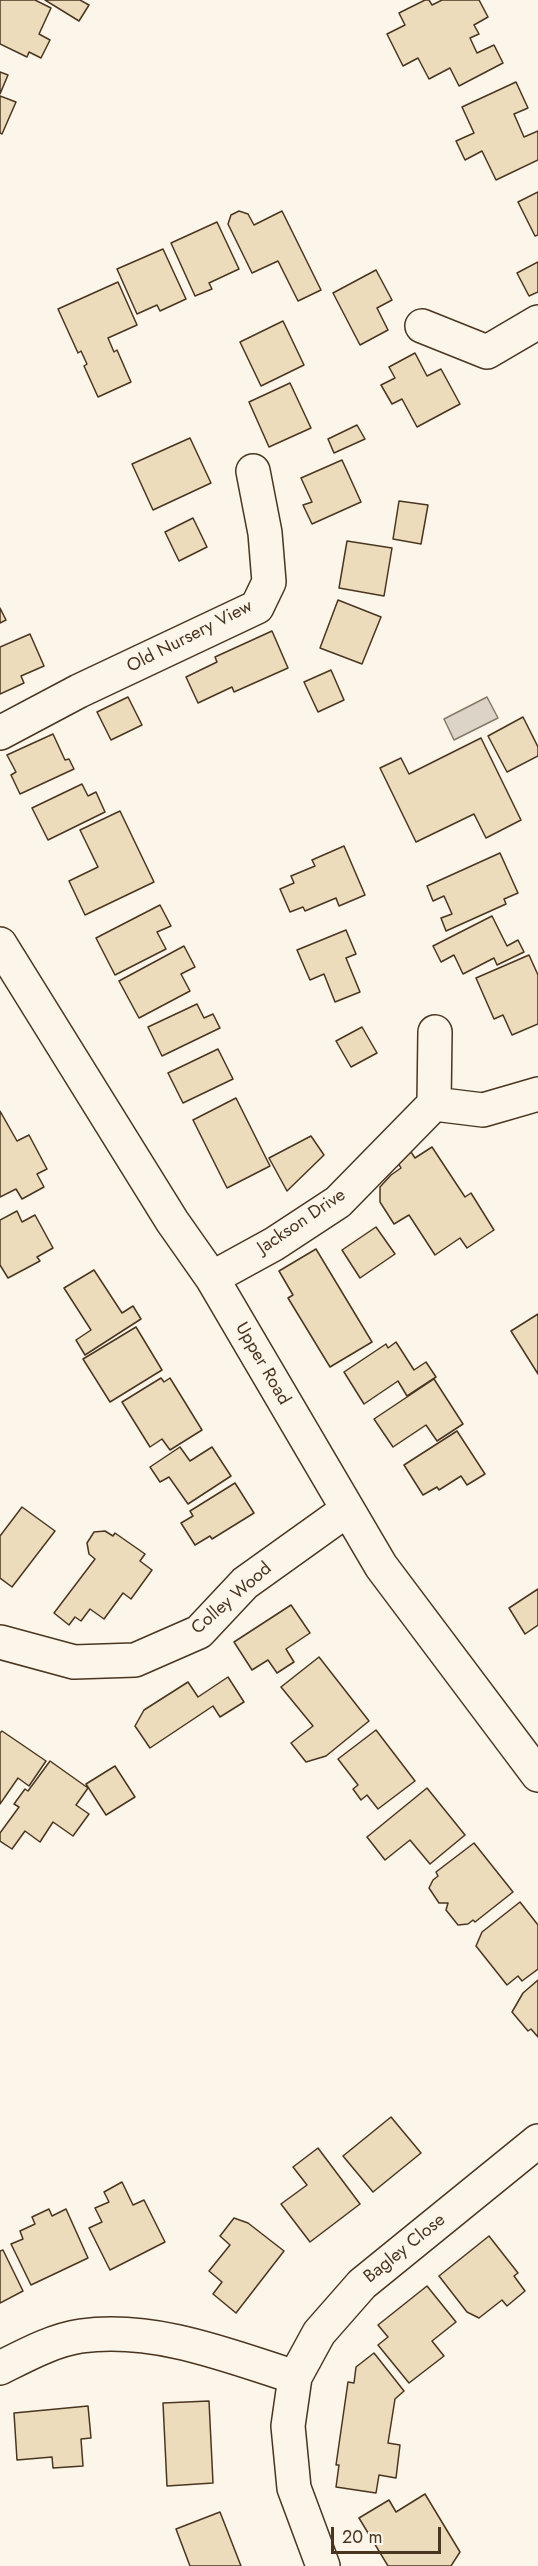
<!DOCTYPE html>
<style>
body{margin:0}
#map{position:relative;width:538px;height:2566px;overflow:hidden;background:#fbf6e9;font-family:Jost,sans-serif}
canvas{display:block}
.scale{position:absolute;left:331px;top:2527px;width:110px;height:27px;box-sizing:border-box;border:3px solid #4a3520;border-top:0;padding-left:8px;font-size:18px;line-height:21px;white-space:nowrap;color:#4a3520;-webkit-text-stroke:4px #fbf6e9;paint-order:stroke}
</style>
<div id="map">
<canvas width="538" height="2566"></canvas>
<div class="scale">20 m</div>
</div>
<script>
const ctx = document.querySelector('canvas').getContext('2d');
ctx.lineJoin = 'round';
function fillPath(path, color) {
  ctx.fillStyle = color;
  ctx.fill(path, 'evenodd');
}
function trace(path, color, width, dash) {
  ctx.strokeStyle = color;
  ctx.lineWidth = width;
  ctx.lineCap = dash ? 'butt' : 'round';
  ctx.setLineDash(dash || []);
  ctx.stroke(path);
}
function write(font, color, halo, rows, align = 'center') {
  ctx.font = font + ' Jost,sans-serif';
  ctx.lineWidth = 4.5;
  ctx.setLineDash([]);
  ctx.textBaseline = 'middle';
  ctx.strokeStyle = halo;
  ctx.fillStyle = color;
  for (const [text, x, y, turn = 0] of rows) {
    ctx.save();
    ctx.translate(x, y);
    ctx.rotate((+turn || 0) * Math.PI / 180);
    ctx.textAlign = isNaN(turn) ? turn : align;
    if (halo) ctx.strokeText(text, 0, 0);
    ctx.fillText(text, 0, 0);
    ctx.restore();
  }
}
const water = new Path2D(`
 M487 697 498 718 454 740 444 719Z`);
fillPath(water, '#dcd4c6');
trace(water, '#887966', 1.5);
const building = new Path2D(`
 M0 0H35L51 8 39 34 50 40 41 58 29 52 27 57 0 44Z
 M45 0H80L89 5 79 21Z
 M425 0H429L432 5 442 0H479L488 17 474 25 479 34 470 38 477 53 494 45 503 63 459 86 450 68 429 79 418 58 403 66 387 34 405 25 399 13Z
 M0 72 8 75 0 94Z
 M516 82 528 108 514 114 524 137 538 131V160L496 180 482 151 465 160 456 141 474 133 462 107Z
 M0 96 16 102 2 134 0 133Z
 M538 192V235L535 236 518 202Z
 M239 211 248 214 254 225 282 211 321 290 298 301 278 261 252 273 228 224 231 215Z
 M217 222 239 269 209 283 212 289 195 296 171 243Z
 M163 249 186 299 160 311 157 305 137 314 117 269Z
 M538 262V292L529 296 517 273Z
 M376 270 392 300 377 308 388 330 360 345 333 293Z
 M118 282 137 325 108 338 114 352 117 350 131 382 98 397 84 366 87 364 81 351 78 353 58 309Z
 M283 321 304 365 261 386 240 342Z
 M415 353 427 376 441 369 460 404 417 427 402 399 392 404 381 385 395 378 389 367Z
 M290 383 311 428 269 447 249 402Z
 M357 425 365 439 334 453 328 439Z
 M190 438 211 483 153 510 132 464Z
 M342 460 361 502 312 524 303 505 312 502 301 478Z
 M399 501 428 505 421 544 393 539Z
 M193 518 207 547 179 561 165 532Z
 M347 541 392 548 384 596 339 588Z
 M338 600 381 617 362 664 320 648Z
 M0 608 6 620 0 623Z
 M272 631 288 668 234 692 232 687 198 703 186 677 217 662 215 657Z
 M30 634 44 666 21 676 24 683 0 694V647Z
 M331 670 344 700 318 712 304 682Z
 M128 697 142 725 111 740 97 712Z
 M523 717 538 747V756L507 772 488 736Z
 M53 734 65 760 69 759 74 769 20 794 11 775 16 772 7 755Z
 M481 738 521 820 486 838 474 814 416 842 380 768 401 758 409 774Z
 M82 784 88 796 96 792 105 812 48 840 32 808Z
 M120 811 154 882 85 915 69 881 98 867 80 830Z
 M344 846 365 895 339 906 336 898 305 911 303 907 290 912 280 889 294 883 291 876 315 866 312 860Z
 M500 853 518 893 504 899 506 904 446 931 441 918 452 914 444 896 433 901 427 886Z
 M160 905 171 926 157 932 166 949 115 975 96 938Z
 M492 916 507 946 518 940 524 952 497 965 494 958 463 974 454 955 441 962 433 946Z
 M346 930 356 954 346 958 360 992 335 1002 324 974 310 980 297 950Z
 M184 946 195 967 181 974 190 991 139 1018 119 981Z
 M529 955 538 975V1024L512 1035 503 1015 494 1019 476 978Z
 M197 1004 204 1018 213 1014 220 1028 162 1056 148 1027Z
 M362 1027 377 1053 351 1067 336 1041Z
 M218 1049 233 1079 183 1103 168 1073Z
 M236 1098 270 1166 227 1188 193 1120Z
 M0 1111 17 1141 29 1135 47 1169 37 1174 44 1187 22 1199 16 1189 0 1197Z
 M311 1136 324 1155 287 1191 269 1158Z
 M432 1147 465 1197 471 1193 494 1230 467 1248 460 1238 435 1255 409 1215 394 1224 380 1202V1187L391 1175 401 1168 397 1161 411 1152 415 1158Z
 M17 1211 22 1222 35 1215 53 1248 37 1257 40 1261 8 1278 0 1265V1220Z
 M376 1227 395 1254 360 1278 342 1250Z
 M316 1249 372 1342 330 1367 288 1298 293 1295 279 1271Z
 M94 1270 122 1313 133 1306 141 1319 85 1355 76 1340 91 1330 64 1288Z
 M538 1314V1374L511 1331Z
 M136 1327 162 1370 110 1402 83 1359Z
 M396 1342 414 1370 426 1362 436 1377 407 1396 398 1381 364 1404 344 1372 386 1344 388 1348Z
 M161 1378 164 1382 170 1378 202 1430 170 1450 162 1439 150 1447 122 1402Z
 M434 1379 463 1424 437 1441 426 1425 393 1447 374 1419Z
 M457 1431 485 1474 467 1485 461 1476 439 1490 437 1487 423 1495 404 1465Z
 M180 1447 190 1461 212 1447 231 1476 188 1504 169 1477 160 1482 150 1467Z
 M235 1483 254 1513 212 1539 210 1536 195 1545 181 1523 193 1516 190 1511Z
 M22 1507 55 1531 12 1587 0 1578V1536Z
 M105 1531 113 1536 115 1533 145 1554 140 1561 152 1570 131 1599 123 1593 104 1619 90 1609 81 1621 75 1617 69 1625 54 1613 95 1559 89 1554 87 1543 94 1532Z
 M538 1589V1625L525 1634 509 1608Z
 M291 1605 310 1633 286 1649 294 1662 277 1673 268 1660 252 1670 234 1642Z
 M319 1657 369 1721 326 1756 306 1762 291 1743 313 1726 281 1687Z
 M228 1677 244 1702 220 1717 213 1706 150 1748 135 1726 144 1710 188 1682 198 1697Z
 M376 1730 415 1781 378 1809 367 1795 361 1800 353 1789 358 1785 338 1759Z
 M2 1731 46 1761 29 1786 18 1778 0 1804V1733Z
 M50 1761 88 1788 76 1805 89 1814 73 1836 53 1822 40 1842 25 1831 12 1849 0 1841V1833L19 1807 14 1804 25 1789 28 1791Z
 M115 1766 135 1797 106 1815 86 1784Z
 M427 1788 465 1835 430 1864 410 1840 385 1860 367 1837Z
 M474 1843 513 1892 475 1922 473 1920 468 1924 458 1925 446 1910 448 1903H439L429 1888 433 1880 438 1876 436 1872Z
 M520 1902 538 1925V1969L522 1981 518 1976 507 1985 476 1946 482 1932Z
 M538 1980V2037L531 2029 528 2031 512 2012 523 1993Z
 M391 2117 421 2153 373 2192 343 2156Z
 M318 2148 360 2204 310 2242 281 2204 307 2185 293 2167Z
 M122 2182 133 2205 144 2200 165 2242 110 2270 89 2228 102 2222 95 2208 109 2202 104 2192Z
 M49 2209 52 2216 66 2209 88 2258 31 2285 11 2244 23 2239 20 2231 35 2224 32 2217Z
 M234 2218 248 2223 284 2251 236 2313 213 2294 222 2282 209 2271 230 2245 220 2236Z
 M489 2236 518 2273 514 2276 525 2291 507 2306 502 2300 479 2318 467 2312 439 2276Z
 M3 2250 23 2291 0 2303V2251Z
 M427 2286 456 2322 432 2341 444 2356 409 2383 378 2345 388 2337 378 2325Z
 M374 2353 404 2391 395 2399 388 2443 400 2445 396 2478 379 2475 376 2493 336 2487 339 2465H336L348 2382 354 2383 356 2367Z
 M209 2401 213 2483 167 2486 163 2403Z
 M88 2406 91 2438 81 2439 83 2466 53 2468 52 2457 17 2460 14 2413Z
 M425 2494 460 2552 451 2566H388L359 2518 389 2500 396 2512Z
 M220 2512 241 2566H190L176 2529Z`);
fillPath(building, '#ecdcbc');
trace(building, '#4a3520', 1.5);
const minor = new Path2D(`
 M422 326 487 352 538 322
 M0 733 79 691 257 607 269 582 265 533 253 471
 M0 944 172 1221 212 1278 381 1566 538 1775
 M434 1104 435 1032
 M212 1278 274 1244 338 1202 434 1104 483 1110 538 1094
 M0 1642 74 1662 135 1660 199 1632 245 1583 347 1510
 M0 2368C24 2356 53 2340 81 2336 154 2326 227 2355 295 2377
 M323 2566 294 2488 288 2426 295 2377 319 2333 362 2284 538 2141`);
trace(minor, '#4a3520', 36);
trace(minor, '#fbf6e9', 33);
write('18px', '#4a3520', '#fbf6e9', [
 ["Old Nursery View",190,637,-27],
 ["Jackson Drive",302,1222,-34],
 ["Upper Road",262,1364,60],
 ["Colley Wood",232,1599,-41],
 ["Bagley Close",405,2249,-39]
]);
</script>
